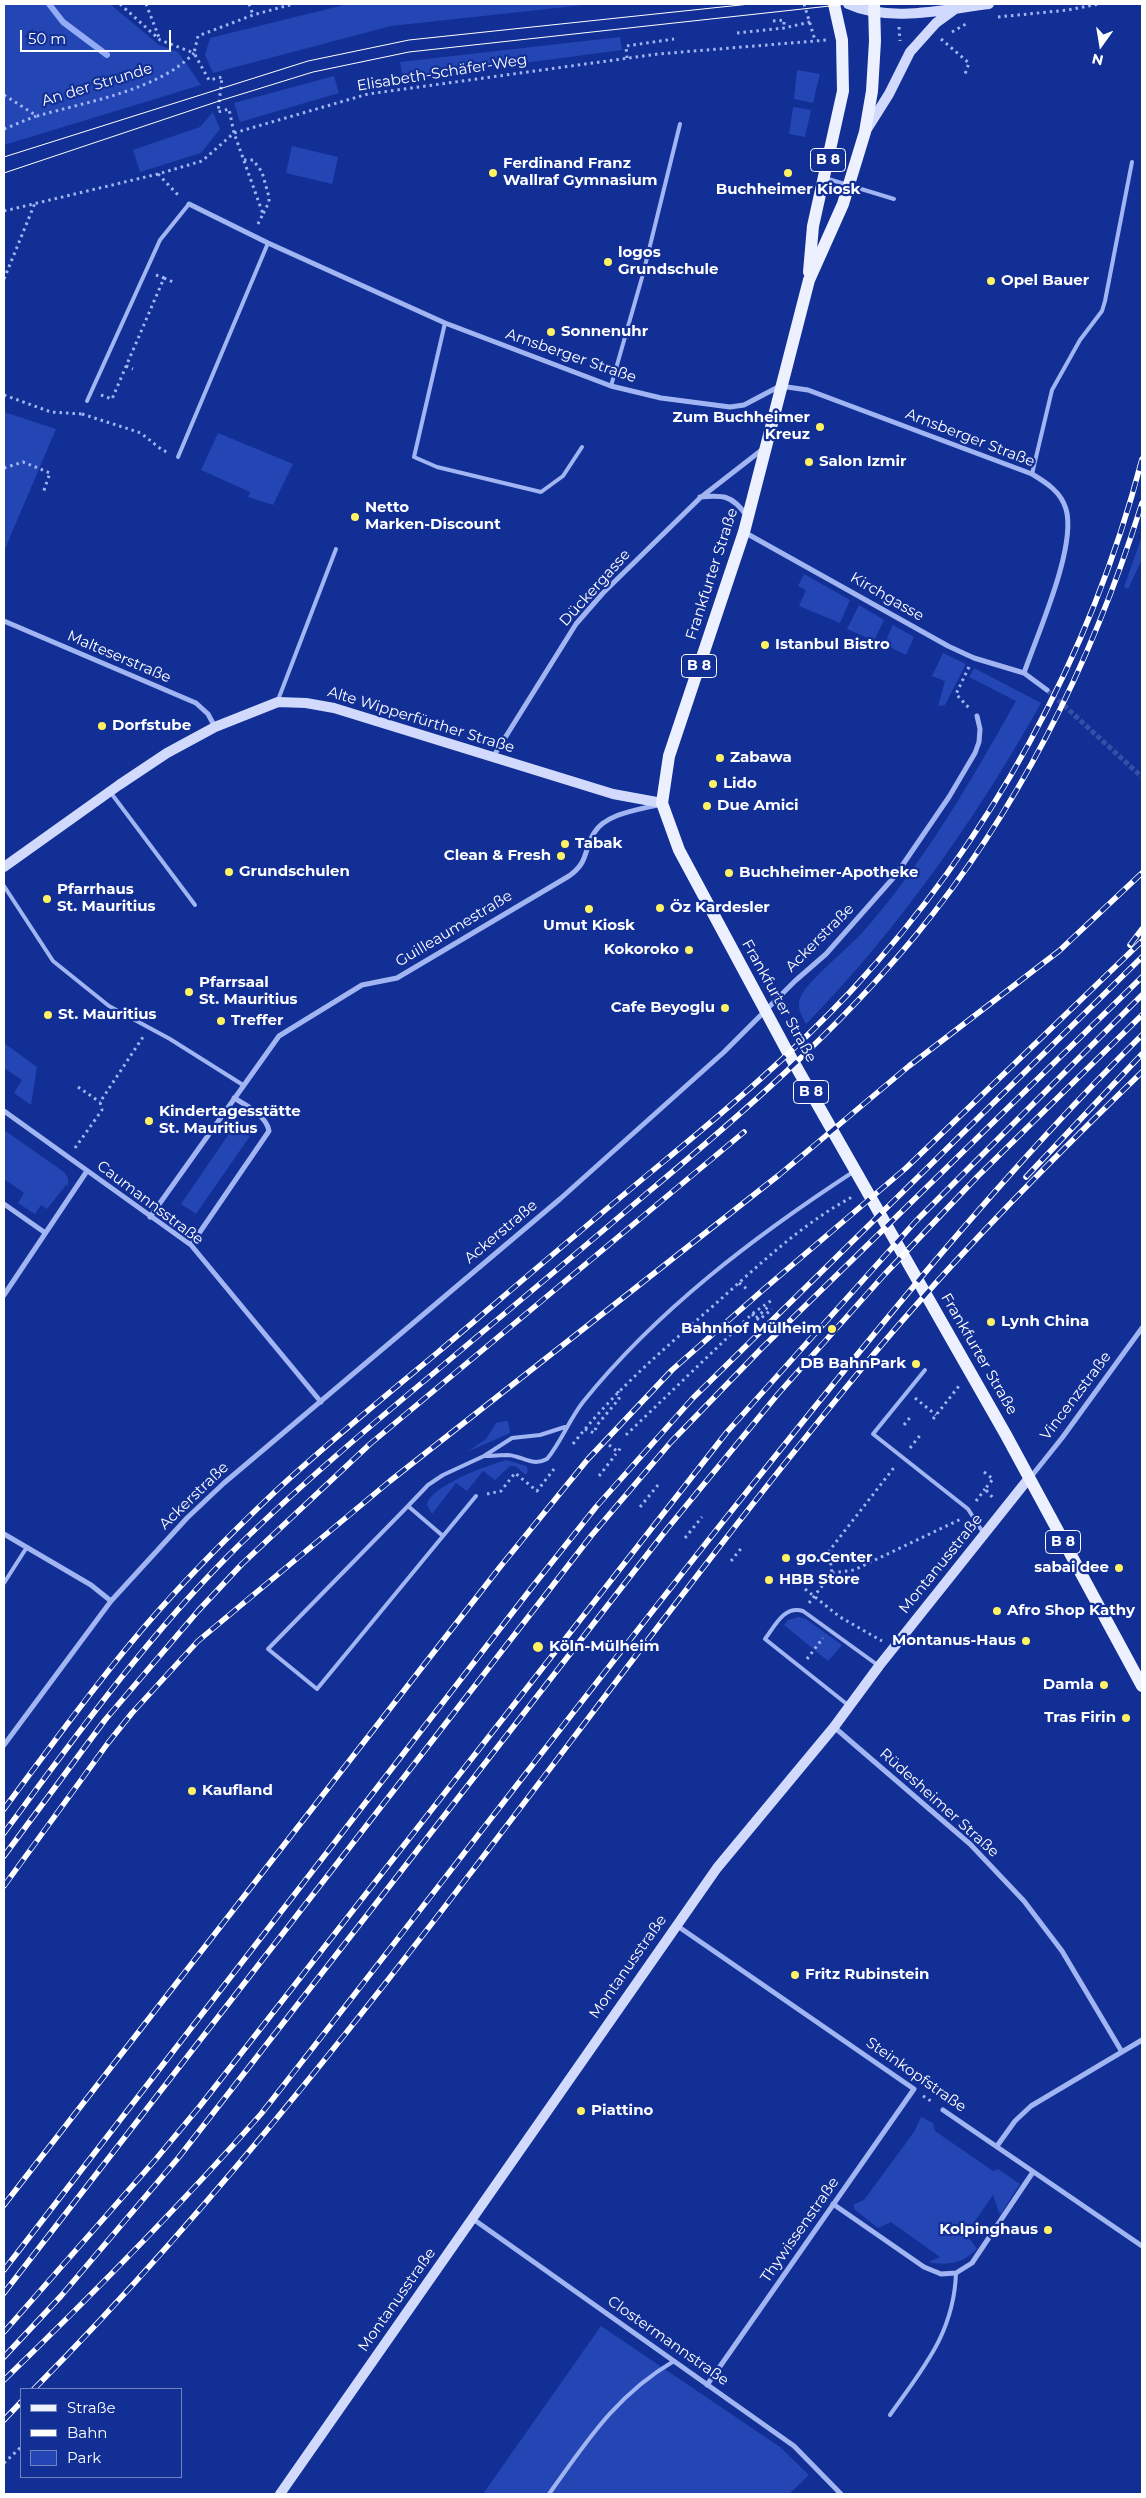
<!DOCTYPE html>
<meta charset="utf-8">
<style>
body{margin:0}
#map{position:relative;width:1146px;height:2498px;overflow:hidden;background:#122f95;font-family:Montserrat,sans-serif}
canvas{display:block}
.frame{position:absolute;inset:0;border:5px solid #fff;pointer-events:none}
.legend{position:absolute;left:20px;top:2388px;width:162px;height:90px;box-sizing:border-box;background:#122f95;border:1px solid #7182bf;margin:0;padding:6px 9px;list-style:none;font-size:15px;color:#fff}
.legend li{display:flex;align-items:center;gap:10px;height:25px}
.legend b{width:25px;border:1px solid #7182bf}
.north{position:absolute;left:1076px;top:20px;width:50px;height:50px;-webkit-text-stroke:4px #122f95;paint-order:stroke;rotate:193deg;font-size:14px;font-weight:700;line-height:20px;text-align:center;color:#fff}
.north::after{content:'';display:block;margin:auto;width:18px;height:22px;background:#fff;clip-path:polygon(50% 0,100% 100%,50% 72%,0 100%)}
.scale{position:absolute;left:20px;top:30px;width:151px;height:22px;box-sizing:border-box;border:2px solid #fff;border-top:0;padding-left:6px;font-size:15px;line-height:18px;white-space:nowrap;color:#fff;-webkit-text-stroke:4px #122f95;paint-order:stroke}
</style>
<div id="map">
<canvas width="1146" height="2498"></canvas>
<div class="frame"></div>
<ul class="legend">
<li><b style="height:6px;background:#edf0ff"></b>Straße</li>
<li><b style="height:6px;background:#fff"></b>Bahn</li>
<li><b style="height:14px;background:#2446b4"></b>Park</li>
</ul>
<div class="north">N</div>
<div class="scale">50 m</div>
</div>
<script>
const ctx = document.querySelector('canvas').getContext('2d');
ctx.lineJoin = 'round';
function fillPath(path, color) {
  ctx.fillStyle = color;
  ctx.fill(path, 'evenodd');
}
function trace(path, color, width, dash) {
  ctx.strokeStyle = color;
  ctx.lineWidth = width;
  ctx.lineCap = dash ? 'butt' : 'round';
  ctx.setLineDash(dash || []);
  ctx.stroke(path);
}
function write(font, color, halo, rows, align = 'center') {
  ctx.font = font + ' Montserrat,sans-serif';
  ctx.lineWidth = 4.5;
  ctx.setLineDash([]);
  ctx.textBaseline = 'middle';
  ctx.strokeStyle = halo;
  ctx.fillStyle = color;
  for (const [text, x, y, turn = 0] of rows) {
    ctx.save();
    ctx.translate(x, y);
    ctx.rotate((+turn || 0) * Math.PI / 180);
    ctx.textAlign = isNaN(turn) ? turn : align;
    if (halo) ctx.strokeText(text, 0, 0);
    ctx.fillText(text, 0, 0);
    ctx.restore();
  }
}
fillPath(new Path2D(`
 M4 4H110L159 45 178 52 201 85 4 145Z
 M348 4H593L391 26 213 73 205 55 210 38Z
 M620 37 622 50 403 79 400 62Z
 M797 70 820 74 813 103 794 99Z
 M334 76 339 93 240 122 234 103Z
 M793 107 811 110 805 137 789 134Z
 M213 112 220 129 201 153 140 172 133 150 200 127Z
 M292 146 338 157 332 184 286 173Z
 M4 412 56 429 4 551Z
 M218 433 293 464 273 505 248 497 250 492 201 470Z
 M1142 536V559L1128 589 1124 587Z
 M804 574 850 600 840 623 799 606 806 590 798 586Z
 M859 605 884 620 874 641 847 629Z
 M893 625 914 637 906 655 884 644Z
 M943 653 966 664 945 705 938 706 945 681 932 676Z
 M974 668 1041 703C976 819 898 930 806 1024 801 1015 796 1006 801 996 807 982 849 947 862 933 924 863 971 781 1016 701L969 677Z
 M4 1043 37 1067 31 1105 14 1093 22 1080 4 1068Z
 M235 1125 250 1136 196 1214 181 1204Z
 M4 1130 64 1172 68 1178V1186L66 1185 47 1209 41 1205 35 1214 18 1203 24 1193 4 1179Z
 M505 1421H508L510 1433 467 1452 486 1439 496 1423Z
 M506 1460 526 1466 528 1470 526 1475 515 1466H510L495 1480 483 1471 467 1491 456 1483 432 1514 427 1505 428 1501C439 1483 486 1466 506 1460Z
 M799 1617 806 1619 842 1645 828 1661 784 1625 788 1620Z
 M921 2117 933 2123 935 2131 993 2171 998 2169 1020 2184 1000 2215 993 2195 970 2228 969 2238 977 2249C963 2263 948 2266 928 2262L940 2257 891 2222 878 2228 854 2209V2204L864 2200 914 2132Z
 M601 2326 780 2447 809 2475 789 2494H483Z`), '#2446b4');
trace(new Path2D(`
 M49 4 63 22 107 55`), '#93acf6', 6);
trace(new Path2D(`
 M1047 690 1142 777`), '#364ea5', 5, [5, 2.5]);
trace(new Path2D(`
 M120 4 160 40 194 53
 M146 4 160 40
 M249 4 253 15
 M804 4 815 40
 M998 17 1068 10 1098 4
 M773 21 784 20V28
 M899 27 900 41
 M952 32 966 24
 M737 33 784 28 810 22
 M941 39 969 63 964 77
 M627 58 626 46 674 39
 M4 95 37 116C86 102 159 90 194 53
 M4 129 36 116
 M244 160H253L262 172 269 197V202L263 214
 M158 174 180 197
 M4 211 158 174 202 161 234 133 368 94 658 54 827 40
 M258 224 263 214 234 133 229 109 218 112 222 77 209 80 194 53 198 36 253 15 293 4
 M164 278 175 283
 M4 279 35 203
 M126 366 133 369
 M4 395 51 412 82 414
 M101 395 112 399 164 278 156 275
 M82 414 138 432C150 438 156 448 169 453
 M4 468 23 462 50 473 43 493
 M969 667 956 694 969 708
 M78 1087 100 1102
 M75 1148 102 1110 100 1102 143 1037
 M739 1283 747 1289
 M752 1314 759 1320 772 1309
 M756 1318 769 1306
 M915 1398 936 1415
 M933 1419 959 1386
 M904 1425 912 1415
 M585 1429 594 1433 597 1425 619 1399 618 1391
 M626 1435 752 1314 772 1300
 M573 1444C614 1391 663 1350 713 1306 757 1267 802 1223 854 1196
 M609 1445 618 1452 622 1445
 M910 1448 921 1434
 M984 1472 993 1479 985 1489 994 1499
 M599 1476 616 1454
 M487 1494 501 1491 515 1473 537 1491 554 1469
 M976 1501 985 1489
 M640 1507 658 1485
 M685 1538 702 1517
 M731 1561 743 1546
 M832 1573 854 1570 961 1519
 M805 1589 840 1617 882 1641
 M809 1603 832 1573 829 1551 896 1465
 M807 1659 823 1638
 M923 2096 934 2103
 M4 2463 21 2447`), '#a1b5f3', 3, [2.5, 4]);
trace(new Path2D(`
 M825 178 894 199
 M445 323 414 457 437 467 541 492 563 476 582 447
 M611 386 643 274 680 124
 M87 401 160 240 189 204
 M178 457 268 243
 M1032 474 1052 390 1080 340 1102 311 1105 301 1132 162
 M278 700 336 549
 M111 793 195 905
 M4 886 53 961 109 1006 170 1039 243 1085
 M925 1370 873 1434 968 1509 984 1534
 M484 1456C492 1456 501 1455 508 1455 523 1456 532 1467 547 1459 561 1442 569 1420 583 1402 657 1310 755 1236 853 1172
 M408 1506 443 1536 317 1689 268 1649Z
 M408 1506 428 1485 443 1475 484 1456 512 1438 540 1435 565 1427
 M443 1536 476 1496
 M4 1583 27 1547
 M848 1705 765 1639C775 1626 784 1605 803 1611L879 1666
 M890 2415C923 2368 954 2333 956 2273
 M549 2494C587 2441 616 2395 674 2361`), '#a1b5f3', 4);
trace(new Path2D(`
 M189 204 268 243 445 323 611 386 661 398 730 407 744 405 780 386 808 390 1032 474C1047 483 1061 492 1066 509 1077 547 1037 635 1024 673
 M700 497C723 495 732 495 746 515
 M744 532 948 646 974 658 1024 673 1047 690
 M4 621 196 703 208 714 215 727
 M493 757 576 624 603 593 700 498 763 449
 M4 1111 191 1245 321 1402
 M4 1204 44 1232
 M150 1217 279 1036 362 985 397 978 569 876C589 862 583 851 594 833 605 814 637 810 657 805
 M191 1245 269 1131C266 1115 247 1106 234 1098
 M4 1295 87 1171
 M1030 1478 1062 1438 1142 1328
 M4 1534 91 1585 111 1601
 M834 1727 970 1844 1024 1901 1062 1951 1122 2052
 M4 1745 111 1601 187 1518 224 1483 560 1199 724 1052 795 981 826 954 895 876 949 797 975 753 979 742 980 729 977 716
 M676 1925 914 2089 707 2385
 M943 2110 1142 2246
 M997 2146 1015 2121 1031 2106 1142 2040
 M833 2204 924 2267 941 2274 956 2273 972 2263 1033 2172
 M473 2219 794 2446 841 2494`), '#a1b5f3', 5);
trace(new Path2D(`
 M848 4C889 23 946 9 989 4
 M867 129 889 94 910 52 936 23 958 7
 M4 867 119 785 167 753 215 727 278 702 306 703 334 708 613 794 662 803
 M280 2494 717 1868 834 1727 879 1666 1029 1478`), '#d1dafd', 10);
trace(new Path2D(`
 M874 4 875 41 872 91 865 132 843 204 809 280 744 532 669 756 662 803 679 850 786 1049 1006 1435 1142 1686
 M809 272 813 226 843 91 842 40 834 4`), '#edf0ff', 12);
trace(new Path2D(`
 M4 157 308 61 409 40 750 4
 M4 173 219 101 313 72 409 52 848 4`), '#fff', 1);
const rail = new Path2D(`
 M1130 945 1142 929
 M1026 1177 1142 1054
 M4 1809C45 1754 86 1697 130 1644 176 1588 227 1537 279 1488 330 1441 384 1397 437 1353 510 1291 583 1228 657 1167 724 1112 791 1055 851 991 989 842 1091 656 1142 459
 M4 1833C75 1737 144 1641 228 1556 293 1491 364 1431 435 1372 505 1313 576 1254 646 1194 742 1114 836 1032 916 935 1020 808 1093 659 1142 503
 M4 1856 105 1720 198 1611 242 1564 370 1444 744 1132
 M4 1886 108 1743 132 1713 198 1641 390 1481 779 1175 909 1066 1059 951 1142 873
 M4 2205 500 1567 588 1459 672 1370 764 1289 906 1168 1142 941
 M4 2270 533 1586 596 1507 693 1398 1142 957
 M4 2293 591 1536 671 1442 762 1348 1142 977
 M4 2332 156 2159 200 2106 727 1432 916 1221 1142 995
 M4 2357 61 2296 179 2157 667 1529 778 1394 884 1275 978 1176 1142 1015
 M4 2380C93 2294 179 2207 261 2114 427 1903 589 1689 757 1479 879 1326 1003 1173 1142 1035
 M34 2389C342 2078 584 1704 863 1367 950 1262 1044 1167 1142 1072
 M4 2420 21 2402`);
trace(rail, '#fff', 5.5);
trace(rail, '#122f95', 4, [11]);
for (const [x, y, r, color] of [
 [493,173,5,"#fff363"],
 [788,173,5,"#fff363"],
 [608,262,5,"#fff363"],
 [991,281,5,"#fff363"],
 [551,332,5,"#fff363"],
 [820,427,5,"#fff363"],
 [809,462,5,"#fff363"],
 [355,517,5,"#fff363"],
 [765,645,5,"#fff363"],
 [102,726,5,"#fff363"],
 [720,758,5,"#fff363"],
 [713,784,5,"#fff363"],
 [707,806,5,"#fff363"],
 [565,844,5,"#fff363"],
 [561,856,5,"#fff363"],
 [229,872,5,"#fff363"],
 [729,873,5,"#fff363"],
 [47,899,5,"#fff363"],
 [660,908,5,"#fff363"],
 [589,909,5,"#fff363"],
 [689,950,5,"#fff363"],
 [189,992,5,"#fff363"],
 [725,1008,5,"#fff363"],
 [48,1015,5,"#fff363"],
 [221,1021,5,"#fff363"],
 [149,1121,5,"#fff363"],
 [991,1322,5,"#fff363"],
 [832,1329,5,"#fff363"],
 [916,1364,5,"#fff363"],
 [786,1558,5,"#fff363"],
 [1119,1568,5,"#fff363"],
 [769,1580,5,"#fff363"],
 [997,1611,5,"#fff363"],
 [1026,1641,5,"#fff363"],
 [538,1647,6,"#fff363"],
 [1104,1685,5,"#fff363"],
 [1126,1718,5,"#fff363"],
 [192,1791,5,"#fff363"],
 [795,1975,5,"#fff363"],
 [581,2111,5,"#fff363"],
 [1048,2230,5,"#fff363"]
]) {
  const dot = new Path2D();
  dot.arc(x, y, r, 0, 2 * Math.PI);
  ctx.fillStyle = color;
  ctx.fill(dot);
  trace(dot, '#122f95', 2);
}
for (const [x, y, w] of [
 [828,160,35],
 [699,666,35],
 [811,1092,35],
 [1063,1542,35]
]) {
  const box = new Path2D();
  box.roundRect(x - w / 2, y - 11.5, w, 23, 4);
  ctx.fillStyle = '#122f95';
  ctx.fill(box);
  trace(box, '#fff', 1);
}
write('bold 14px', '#fff', null, [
 ["B 8",828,160],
 ["B 8",699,666],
 ["B 8",811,1092],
 ["B 8",1063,1542]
]);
write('15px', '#fff', '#122f95', [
 ["Elisabeth-Schäfer-Weg",442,73,-9],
 ["An der Strunde",97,85,-17],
 ["Arnsberger Straße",571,356,19],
 ["Arnsberger Straße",970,438,21],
 ["Frankfurter Straße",712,574,-72],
 ["Dückergasse",595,588,-48],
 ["Kirchgasse",887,597,30],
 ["Malteserstraße",119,657,23],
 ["Alte Wipperfürther Straße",421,720,17],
 ["Guilleaumestraße",454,929,-31],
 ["Ackerstraße",820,938,-45],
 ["Frankfurter Straße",779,1001,61],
 ["Caumannsstraße",150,1203,37],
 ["Ackerstraße",501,1232,-40],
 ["Frankfurter Straße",979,1354,60],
 ["Vincenzstraße",1076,1396,-53],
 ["Ackerstraße",194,1496,-44],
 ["Montanusstraße",941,1564,-51],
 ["Rüdesheimer Straße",939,1803,42],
 ["Montanusstraße",628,1967,-55],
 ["Steinkopfstraße",916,2075,35],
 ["Thywissenstraße",800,2230,-55],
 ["Montanusstraße",397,2300,-55],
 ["Clostermannstraße",668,2341,35]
]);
write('bold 15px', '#fff', '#122f95', [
 ["Ferdinand Franz",503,164],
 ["Wallraf Gymnasium",503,181],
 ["Buchheimer Kiosk",788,190,"center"],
 ["logos",618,253],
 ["Grundschule",618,270],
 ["Opel Bauer",1001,281],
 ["Sonnenuhr",561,332],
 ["Zum Buchheimer",810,418,"right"],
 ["Kreuz",810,435,"right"],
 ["Salon Izmir",819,462],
 ["Netto",365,508],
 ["Marken-Discount",365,525],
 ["Istanbul Bistro",775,645],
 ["Dorfstube",112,726],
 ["Zabawa",730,758],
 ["Lido",723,784],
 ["Due Amici",717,806],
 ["Tabak",575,844],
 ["Clean & Fresh",551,856,"right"],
 ["Grundschulen",239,872],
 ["Buchheimer-Apotheke",739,873],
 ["Pfarrhaus",57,890],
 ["St. Mauritius",57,907],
 ["Öz Kardesler",670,908],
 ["Umut Kiosk",589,926,"center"],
 ["Kokoroko",679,950,"right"],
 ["Pfarrsaal",199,983],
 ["St. Mauritius",199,1000],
 ["Cafe Beyoglu",715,1008,"right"],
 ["St. Mauritius",58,1015],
 ["Treffer",231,1021],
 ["Kindertagesstätte",159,1112],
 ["St. Mauritius",159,1129],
 ["Lynh China",1001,1322],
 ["Bahnhof Mülheim",822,1329,"right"],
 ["DB BahnPark",906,1364,"right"],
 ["go.Center",796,1558],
 ["sabai dee",1109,1568,"right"],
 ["HBB Store",779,1580],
 ["Afro Shop Kathy",1007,1611],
 ["Montanus-Haus",1016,1641,"right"],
 ["Köln-Mülheim",549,1647],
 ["Damla",1094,1685,"right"],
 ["Tras Firin",1116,1718,"right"],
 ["Kaufland",202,1791],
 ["Fritz Rubinstein",805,1975],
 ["Piattino",591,2111],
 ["Kolpinghaus",1038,2230,"right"]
], 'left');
</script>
